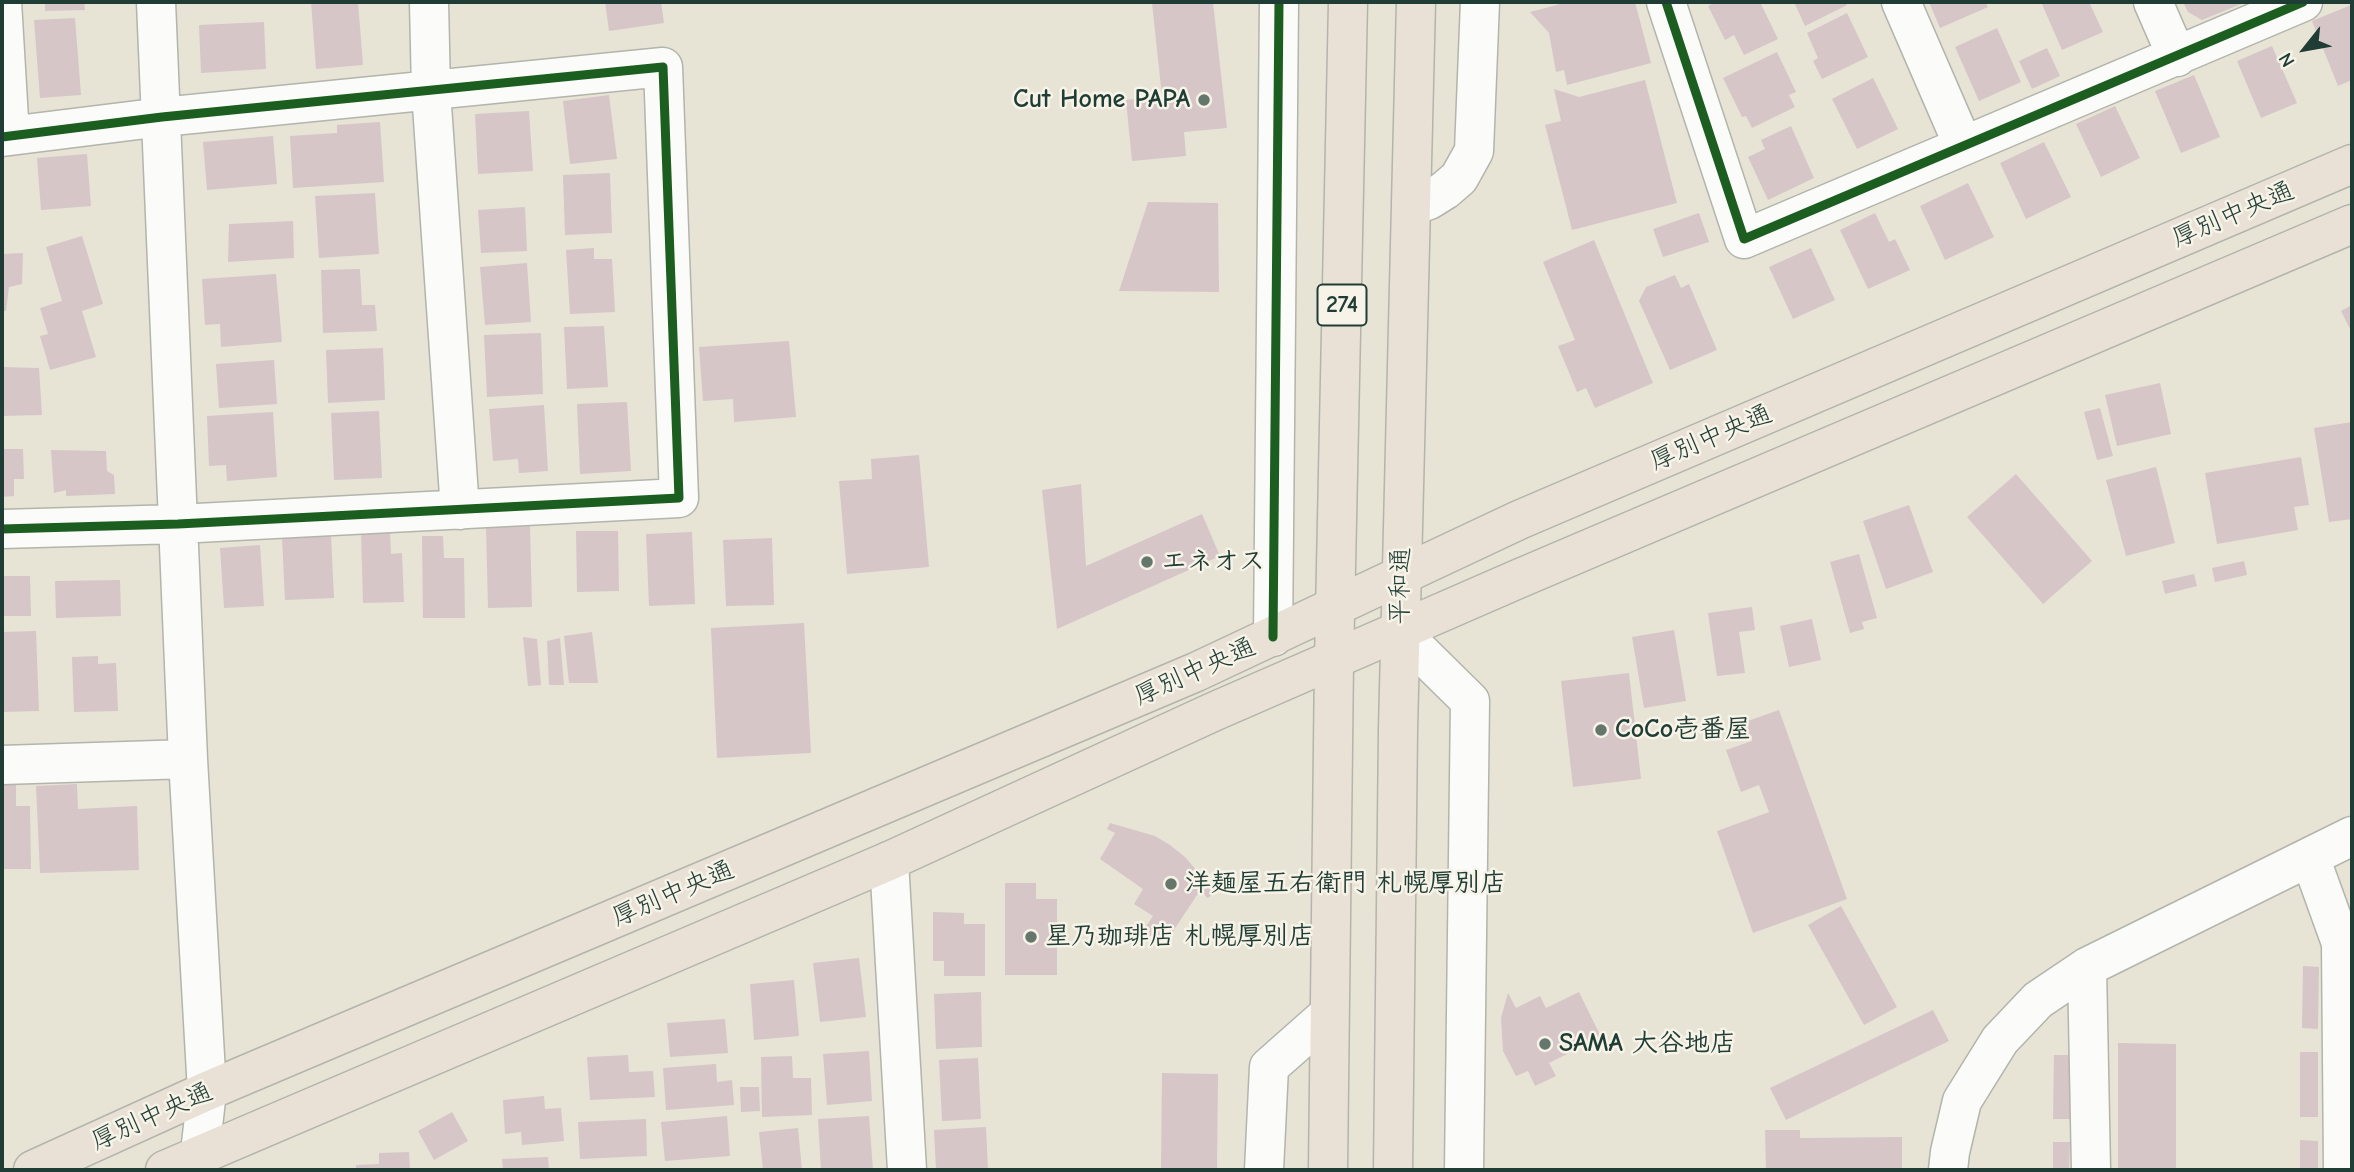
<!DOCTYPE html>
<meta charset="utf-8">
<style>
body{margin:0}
#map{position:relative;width:2354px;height:1172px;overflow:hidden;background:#e7e4d6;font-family:"Comic Neue",sans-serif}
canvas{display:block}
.frame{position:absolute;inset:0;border:4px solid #1f3d34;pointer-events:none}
.north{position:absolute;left:2270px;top:14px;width:70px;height:70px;-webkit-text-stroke:5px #f7f3e8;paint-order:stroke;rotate:239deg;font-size:19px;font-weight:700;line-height:28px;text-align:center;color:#1f3d34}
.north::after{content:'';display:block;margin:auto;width:24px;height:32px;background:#1f3d34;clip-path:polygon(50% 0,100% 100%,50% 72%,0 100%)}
</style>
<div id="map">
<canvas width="2354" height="1172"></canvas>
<div class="frame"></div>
<div class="north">N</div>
</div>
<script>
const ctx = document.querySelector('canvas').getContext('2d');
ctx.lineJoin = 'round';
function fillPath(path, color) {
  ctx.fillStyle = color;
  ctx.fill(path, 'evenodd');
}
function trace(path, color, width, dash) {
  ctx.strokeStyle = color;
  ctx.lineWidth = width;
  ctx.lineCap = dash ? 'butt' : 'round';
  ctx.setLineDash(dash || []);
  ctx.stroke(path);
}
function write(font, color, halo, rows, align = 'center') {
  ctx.font = font + ' "Comic Neue","Klee One",sans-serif';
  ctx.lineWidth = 5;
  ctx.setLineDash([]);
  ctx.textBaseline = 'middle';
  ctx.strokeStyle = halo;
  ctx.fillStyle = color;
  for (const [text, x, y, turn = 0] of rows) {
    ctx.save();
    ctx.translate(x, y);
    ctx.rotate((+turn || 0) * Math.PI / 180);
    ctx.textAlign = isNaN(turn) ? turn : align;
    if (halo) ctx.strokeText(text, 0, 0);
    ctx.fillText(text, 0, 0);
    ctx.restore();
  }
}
fillPath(new Path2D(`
 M45 2H84L85 10 45 11Z
 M311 2H358L363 65 316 69Z
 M605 2H661L664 23 609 31Z
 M1168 2H1213L1227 128 1184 132 1186 156 1132 161 1126 100 1162 96 1152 3Z
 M1568 2H1635L1651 63 1567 85 1564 70 1556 72 1549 33 1530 12Z
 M1716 2H1760L1778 39 1744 55 1734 35 1725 40 1708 6Z
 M1794 2H1845L1847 5 1805 26Z
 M1929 2H1985L1988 7 1940 28Z
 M2041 2H2089L2103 32 2062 50Z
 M2183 2H2240L2241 4 2202 20 2188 12Z
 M2351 5 2352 80 2338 86 2312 21Z
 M1847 13 1868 57 1822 79 1813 61 1818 58 1807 33Z
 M75 18 81 95 40 98 34 20Z
 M264 22 266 69 201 73 199 25Z
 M1997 28 2021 82 1979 101 1955 47Z
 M2272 46 2297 103 2261 118 2237 61Z
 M2047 48 2060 76 2032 89 2019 61Z
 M1777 52 1796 92 1789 95 1795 107 1752 128 1746 116 1742 117 1723 78Z
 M2194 75 2220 137 2181 153 2155 91Z
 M1873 78 1898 129 1857 149 1832 99Z
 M1645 80 1677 203 1572 230 1545 125 1561 121 1554 89 1579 97Z
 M609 95 617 159 570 164 563 101Z
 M2115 106 2140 158 2101 177 2076 124Z
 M529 111 533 171 478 174 475 114Z
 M380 122 384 182 293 188 290 136 337 133V125Z
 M1791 126 1814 178 1768 200 1748 157 1765 149 1761 140Z
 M273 136 277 184 207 190 203 142Z
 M2044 142 2071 197 2026 219 2000 163Z
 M87 154 91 206 41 210 37 158Z
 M610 173 612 233 565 235 563 175Z
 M1968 183 1994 237 1945 260 1920 206Z
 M375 193 379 254 319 258 315 196Z
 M1148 202 1218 203 1219 292 1119 291Z
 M525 207 527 251 481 253 478 210Z
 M1699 213 1709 242 1663 257 1653 229Z
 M1875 213 1889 242 1895 239 1910 270 1868 289 1840 230Z
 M293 221 294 258 228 262 229 224Z
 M82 236 103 304 82 311 96 357 50 370 40 336 48 334 40 308 62 301 46 247Z
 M1594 240 1653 383 1595 408 1586 388 1577 392 1558 346 1575 340 1543 262Z
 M594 248V259H612L615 312 570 314 566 250Z
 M1811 248 1835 300 1793 319 1769 267Z
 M23 253 22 284 9 287 6 311H2V254Z
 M527 263 531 322 485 325 480 267Z
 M360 269 362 305H375L377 331 323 333 321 270Z
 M276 274 282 342 221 347 220 324 205 325 202 279Z
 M1675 275 1681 288 1689 284 1717 350 1670 370 1639 301 1646 287Z
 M2352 305V333L2341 311Z
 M604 326 608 387 567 389 564 327Z
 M541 333 543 394 487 397 484 335Z
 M789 341 796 417 734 422 733 399 703 401 699 347Z
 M383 348 385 400 328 403 326 350Z
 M274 360 277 404 219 408 216 364Z
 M2 367 39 368 42 415 2 416Z
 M2160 383 2171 434 2117 446 2105 395Z
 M627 402 631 471 580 474 577 404Z
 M544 405 548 471 519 473 518 459 493 461 489 409Z
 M2100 408 2113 456 2097 460 2084 412Z
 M379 411 382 478 334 480 331 413Z
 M273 412 277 477 227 481 226 465 209 466 207 416Z
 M2352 422V519L2329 522 2314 428Z
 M2 449H23L24 479H14V496L2 497Z
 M51 450 106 451 107 471 114 475 115 494 66 496V490L54 493Z
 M919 455 929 567 847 574 839 481 872 479 871 459Z
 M2301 457 2309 505 2294 507 2298 530 2217 544 2205 473Z
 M2156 467 2175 543 2126 556 2106 480Z
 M2016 474 2092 561 2043 604 1967 517Z
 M1081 484 1086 566 1202 514 1220 556 1057 629 1042 490Z
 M1909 505 1933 572 1886 589 1863 521Z
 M530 526 532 607 488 608 486 527Z
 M576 531H618L619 591 577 592Z
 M390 532 391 554 402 553 404 602 363 603 361 533Z
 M692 532 695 604 649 606 646 534Z
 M331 536 334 598 285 600 282 538Z
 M422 536H443L444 558H464L465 618H423Z
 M772 538 774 605 726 606 723 540Z
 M260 545 264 606 224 608 220 548Z
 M1859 554 1877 618 1862 622 1864 629 1850 633 1830 562Z
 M2244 561 2247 575 2215 582 2212 568Z
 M2194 574 2197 586 2165 594 2162 581Z
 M2 576H30L31 616H2Z
 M120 580 121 616 56 618 55 581Z
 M1752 607 1755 630 1739 632 1745 673 1717 676 1708 613Z
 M1812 619 1821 660 1789 667 1780 626Z
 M804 623 811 753 717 758 711 628Z
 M1674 630 1686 701 1644 708 1632 637Z
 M36 631 39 711 2 712V632Z
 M592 632 598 683H569L564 636Z
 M523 637 537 639 541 685 528 686Z
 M560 638 564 685H549L547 641Z
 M98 656V664L116 663 118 711 74 712 72 657Z
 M1629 673 1641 779 1573 787 1561 681Z
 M1779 710 1847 899 1753 933 1717 831 1769 812 1759 785 1741 792 1726 750 1752 741 1745 722Z
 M2 784H16V806H30L31 869H2Z
 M77 784 78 809 137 806 139 870 40 873 36 786Z
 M1110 823 1155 836 1170 845 1185 857 1204 879 1213 895 1207 898 1201 889 1164 945 1143 931 1153 916 1134 904 1143 889 1100 859 1115 833 1107 829Z
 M1005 883H1036V899H1057V975H1005Z
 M1841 906 1897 1007 1864 1025 1808 925Z
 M933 912 964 913V924H985V976H944V961H933Z
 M859 958 866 1017 820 1022 813 963Z
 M2303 966 2319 967 2318 1029 2302 1028Z
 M794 980 799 1036 754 1040 750 984Z
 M981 992 982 1047 936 1049 934 994Z
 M1579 992 1601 1037 1549 1063 1556 1076 1535 1086 1528 1071 1516 1076 1503 1051 1501 1018 1508 993 1516 1008 1540 996 1546 1008Z
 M1933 1010 1949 1041 1786 1120 1770 1088Z
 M725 1019 728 1053 670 1057 667 1023Z
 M2118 1043 2176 1044V1170H2118Z
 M869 1051 872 1101 827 1105 823 1054Z
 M2300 1052H2318V1117H2300Z
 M628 1055 629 1072 653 1071 655 1097 590 1100 587 1057Z
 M2054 1055H2070V1119H2053Z
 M792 1056 793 1078H811L812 1115 762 1117 761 1057Z
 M978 1058 981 1119 942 1121 939 1060Z
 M716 1064 717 1082 732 1080 734 1105 666 1110 663 1068Z
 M1162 1073 1218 1074 1217 1170H1161Z
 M740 1087H759L760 1111 741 1112Z
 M544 1096 545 1109 561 1108 564 1141 522 1145 521 1132 505 1134 503 1100Z
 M452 1112 468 1141 434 1160 418 1131Z
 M727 1116 730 1156 665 1161 661 1122Z
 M869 1116 873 1170H821L818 1119Z
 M646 1119 647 1156 580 1159 578 1122Z
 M986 1127 988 1170H936L934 1130Z
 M798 1128 802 1170H763L759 1132Z
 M1765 1130H1800V1138L1902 1137V1170H1766Z
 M2300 1140 2318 1141V1170H2300Z
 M2053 1142H2070L2069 1170H2053Z
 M409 1152 410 1170H356V1165L379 1164V1153Z
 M548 1157 549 1170H503L502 1159Z`), '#d6c6c8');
const minor = new Path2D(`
 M2 2 10 136
 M156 2 188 759 207 1091 198 1170
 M429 2 431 91 460 510
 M1666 2 1744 239 2303 2
 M1901 2 1963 145
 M2153 2 2177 57
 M2 137 162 117 663 67 679 498 178 524 2 529
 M1412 206 1429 200 1445 190 1459 178 1474 151 1480 2
 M1400 632 1470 701 1464 1170
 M1273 637 1279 2
 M2 765 188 759
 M2310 857 2341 943 2343 1170
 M889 861 907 1170
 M2087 967 2091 1170
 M1264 1170 1269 1067 1329 1014
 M1948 1170 1950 1152 1962 1101 2000 1040 2038 1000 2087 967 2352 836`);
const major = new Path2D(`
 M33 1170 207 1091 1196 672 1519 520 2352 164
 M165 1170 889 861 1213 712 1518 579 2352 224`);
const highway = new Path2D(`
 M1328 1170 1334 661 1348 2
 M1393 1170 1398 730 1416 2`);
trace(minor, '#b3b4ab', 41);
trace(major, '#b3b4ab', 41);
trace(highway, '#b3b4ab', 41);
trace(minor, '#fbfbf9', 38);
trace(major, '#e9e1d5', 38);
trace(highway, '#e9e1d5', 38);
trace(new Path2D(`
 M1666 2 1744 239 2303 2
 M2 137 162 117 663 67 679 498 178 524 2 529
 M1273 637 1279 2`), '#1b5e20', 9);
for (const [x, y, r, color] of [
 [1204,100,7,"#65776d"],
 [1147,562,7,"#65776d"],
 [1601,730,7,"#65776d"],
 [1171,884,7,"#65776d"],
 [1031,937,7,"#65776d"],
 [1545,1044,7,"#65776d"]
]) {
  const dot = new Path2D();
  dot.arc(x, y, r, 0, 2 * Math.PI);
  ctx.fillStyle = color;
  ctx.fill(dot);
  trace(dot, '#f7f3e8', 2.5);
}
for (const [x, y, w] of [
 [1342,305,49]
]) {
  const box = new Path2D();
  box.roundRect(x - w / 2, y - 20.5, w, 41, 5);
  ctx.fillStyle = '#f7f3e8';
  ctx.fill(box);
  trace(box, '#1f3d34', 2);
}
write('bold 24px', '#1f3d34', null, [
 ["274",1342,305]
]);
write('bold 26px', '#1f3d34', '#f7f3e8', [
 ["Cut Home PAPA",1190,100,"right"],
 ["エネオス",1161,562],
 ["CoCo壱番屋",1615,730],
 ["洋麺屋五右衛門 札幌厚別店",1185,884],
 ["星乃珈琲店 札幌厚別店",1045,937],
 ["SAMA 大谷地店",1559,1044]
], 'left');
write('26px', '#1f3d34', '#f7f3e8', [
 ["厚別中央通",2233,215,-23],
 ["厚別中央通",1711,438,-23],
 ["平和通",1401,586,-89],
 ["厚別中央通",1195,672,-24],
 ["厚別中央通",673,894,-23],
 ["厚別中央通",152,1117,-24]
]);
</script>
